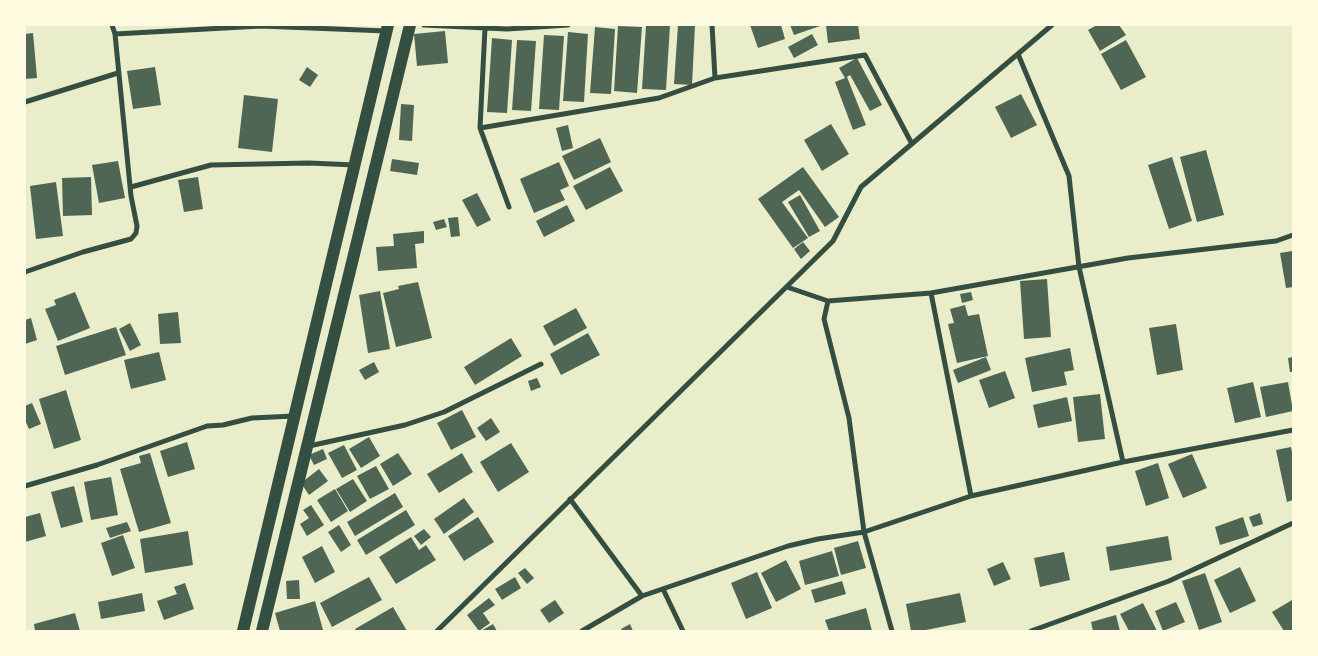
<!DOCTYPE html>
<style>
body{margin:0}
#map{position:relative;width:1318px;height:656px;overflow:hidden;background:#e9edc9;font-family:"Nunito Sans",sans-serif}
canvas{display:block}
.frame{position:absolute;inset:0;border:26px solid #fefae0;pointer-events:none}
</style>
<div id="map">
<canvas width="1318" height="656"></canvas>
<div class="frame"></div>
</div>
<script>
const ctx = document.querySelector('canvas').getContext('2d');
ctx.lineJoin = 'round';
function fillPath(path, color) {
  ctx.fillStyle = color;
  ctx.fill(path, 'evenodd');
}
function trace(path, color, width, dash) {
  ctx.strokeStyle = color;
  ctx.lineWidth = width;
  ctx.lineCap = dash ? 'butt' : 'round';
  ctx.setLineDash(dash || []);
  ctx.stroke(path);
}
fillPath(new Path2D(`
 M646 25H670L666 90 642 89Z
 M678 25H695L692 85 674 84Z
 M750 25H781L785 39 758 48Z
 M790 25H823L794 35Z
 M826 25H858L860 39 828 43Z
 M1097 25H1119L1126 35 1100 51 1088 30Z
 M618 26 642 27 637 93 614 91Z
 M595 27 615 29 611 94 590 93Z
 M445 31 448 63 417 66 414 34Z
 M568 32 588 34 584 102 563 101Z
 M33 33 37 78 25 79V34Z
 M812 34 818 45 794 58 788 47Z
 M544 35 564 36 559 110 539 109Z
 M492 38 512 40 507 113 487 112Z
 M517 40 536 41 531 111 512 110Z
 M1126 40 1146 77 1121 90 1101 54Z
 M857 58 882 105 870 111 850 75 847 77 866 125 853 130 835 82 845 78 839 68Z
 M155 67 161 105 133 109 127 71Z
 M307 67 318 75 310 87 299 80Z
 M1021 94 1037 125 1011 138 995 107Z
 M244 95 278 99 272 152 238 148Z
 M401 104 414 105 412 141 399 140Z
 M831 124 849 154 822 171 804 140Z
 M568 125 573 148 562 151 556 128Z
 M600 138 611 162 574 180 562 156Z
 M1206 150 1224 215 1197 222 1180 157Z
 M1172 157 1192 221 1169 229 1148 165Z
 M392 159 419 163 417 175 390 171Z
 M118 161 125 198 99 203 92 165Z
 M559 162 569 186 560 190 565 200 534 213 520 179Z
 M610 167 623 191 586 210 573 186Z
 M803 167 839 217 825 227 799 190 782 202 808 238 793 248 758 199Z
 M91 177 92 215 63 216 62 178Z
 M198 177 203 209 184 212 178 180Z
 M56 182 63 236 36 239 30 186Z
 M477 193 491 220 477 227 462 200Z
 M800 195 820 231 809 237 788 202Z
 M567 205 575 221 544 237 536 221Z
 M458 217 460 236 451 237 448 218Z
 M444 219 447 227 436 230 433 222Z
 M424 231V243L415 244 417 268 378 271 376 247 394 246 393 234Z
 M803 242 810 251 801 259 794 249Z
 M1292 251 1293 287 1286 288 1280 253Z
 M1047 279 1051 337 1024 339 1020 281Z
 M418 282 432 338 396 347 383 293 399 289 398 286Z
 M380 291 390 349 368 353 359 295Z
 M75 292 90 328 58 341 45 309 56 305 54 300Z
 M971 292 973 300 962 303 960 294Z
 M965 305 968 316 979 314 988 356 957 363 948 324 954 323 950 309Z
 M576 308 587 328 554 346 543 326Z
 M178 312 181 343 160 344 158 314Z
 M31 318 37 340 25 344V320Z
 M130 323 141 345 130 351 119 329Z
 M1176 324 1183 370 1157 375 1149 328Z
 M116 327 126 355 65 375 56 346Z
 M588 333 600 355 561 375 550 354Z
 M511 338 522 356 475 385 464 367Z
 M1070 348 1074 370 1064 372 1067 385 1032 392 1025 358Z
 M159 352 166 380 131 389 124 360Z
 M986 357 991 370 958 383 953 370Z
 M1293 357V372H1290L1288 358Z
 M374 362 379 372 365 380 359 370Z
 M1005 371 1015 398 989 408 979 380Z
 M537 378 541 387 531 391 528 381Z
 M1253 382 1261 417 1235 423 1227 388Z
 M1288 382 1293 411 1266 417 1260 387Z
 M66 390 81 440 54 449 39 399Z
 M1100 394 1105 439 1078 442 1073 397Z
 M1067 397 1072 421 1038 428 1033 405Z
 M32 403 41 424 29 429 25 420V406Z
 M462 410 476 437 451 450 437 423Z
 M491 418 500 432 486 441 477 428Z
 M369 437 380 456 361 468 349 449Z
 M187 442 195 469 168 477 160 451Z
 M511 443 529 472 498 492 480 462Z
 M344 445 357 470 342 478 328 453Z
 M1291 447 1293 457V500L1287 502 1276 450Z
 M323 449 327 459 314 465 309 455Z
 M150 453 171 523 139 532 120 469 141 463 139 456Z
 M398 453 412 474 393 486 380 464Z
 M462 453 473 472 439 493 427 474Z
 M1192 454 1207 488 1183 498 1168 464Z
 M1158 463 1169 498 1146 506 1135 471Z
 M376 466 389 489 370 499 357 476Z
 M319 469 328 481 309 495 301 483Z
 M111 477 118 515 91 520 84 482Z
 M353 479 367 501 350 512 336 489Z
 M74 486 83 522 61 528 51 492Z
 M335 489 348 511 331 522 317 500Z
 M395 493 403 507 355 536 347 522Z
 M464 498 474 512 444 534 434 519Z
 M311 505 324 525 307 536 300 524 309 518 303 510Z
 M406 510 415 525 366 555 357 540Z
 M40 513 46 536 25 542V517Z
 M1260 513 1263 524 1253 527 1249 517Z
 M478 517 494 542 464 561 448 536Z
 M1243 517 1249 536 1220 545 1215 527Z
 M127 522 131 531 110 538 106 528Z
 M339 525 351 545 341 552 328 532Z
 M424 529 431 537 421 545 414 536Z
 M188 531 193 565 145 573 140 539Z
 M123 535 135 568 112 576 101 543Z
 M1168 536 1172 560 1110 571 1106 547Z
 M411 537 419 550 426 545 436 560 396 584 379 557Z
 M858 541 866 568 841 575 834 548Z
 M322 546 335 572 315 583 302 557Z
 M832 551 839 576 805 585 799 561Z
 M1064 552 1070 580 1040 587 1034 558Z
 M786 560 801 589 776 602 761 573Z
 M1003 562 1011 579 994 586 987 569Z
 M1240 567 1256 601 1230 613 1214 580Z
 M525 568 534 578 527 584 518 573Z
 M757 572 772 608 746 619 731 583Z
 M1205 573 1222 622 1199 630 1182 581Z
 M369 577 382 600 332 627 320 603Z
 M515 577 521 588 502 600 495 589Z
 M299 580 300 599H287L286 581Z
 M842 581 846 594 815 603 811 590Z
 M185 583 194 609 164 620 157 601 177 594 174 587Z
 M142 593 145 611 101 619 98 602Z
 M960 593 966 622 921 631H911L906 604Z
 M489 598 495 605 483 613 490 623 479 631 467 615Z
 M555 600 564 613 549 623 540 610Z
 M1292 600 1293 631H1284L1272 612Z
 M315 601 323 630 280 631 275 613Z
 M1176 602 1185 622 1163 631 1155 611Z
 M1143 603 1157 631H1129L1120 614Z
 M393 607 407 631H356L355 629Z
 M866 608 872 631H829L825 620Z
 M75 613 80 631H35L34 624Z
 M1116 615 1120 631H1093L1091 622Z
 M493 624 497 631H481Z
 M630 624 633 631H622L621 629Z`), '#4f6655');
trace(new Path2D(`
 M424 25 507 29 568 25
 M485 28 480 128 509 207
 M115 34 261 26 386 31
 M1018 54 1069 176 1079 267 1123 462
 M715 78 865 55 912 144
 M25 102 118 73
 M480 128 659 98 715 78 712 25
 M131 187 211 165 309 163 355 165
 M25 272 83 252 131 239 136 233 137 226 131 196 115 34 112 25
 M787 287 828 301 931 293 1128 258 1276 241 1293 235
 M931 293 971 496
 M828 301 824 319 849 418 864 532 892 631
 M309 446 405 425 444 412 541 364
 M25 486 97 465 207 426 223 425 252 418 294 416
 M570 499 642 596
 M663 589 683 631
 M437 631 833 241 861 187 1052 25
 M582 631 642 596 788 546 818 539 864 532 971 496 1123 462 1293 430
 M1031 631 1169 581 1293 523`), '#344e41', 5);
trace(new Path2D(`
 M243 631 388 25
 M262 631 410 25`), '#344e41', 12);
</script>
